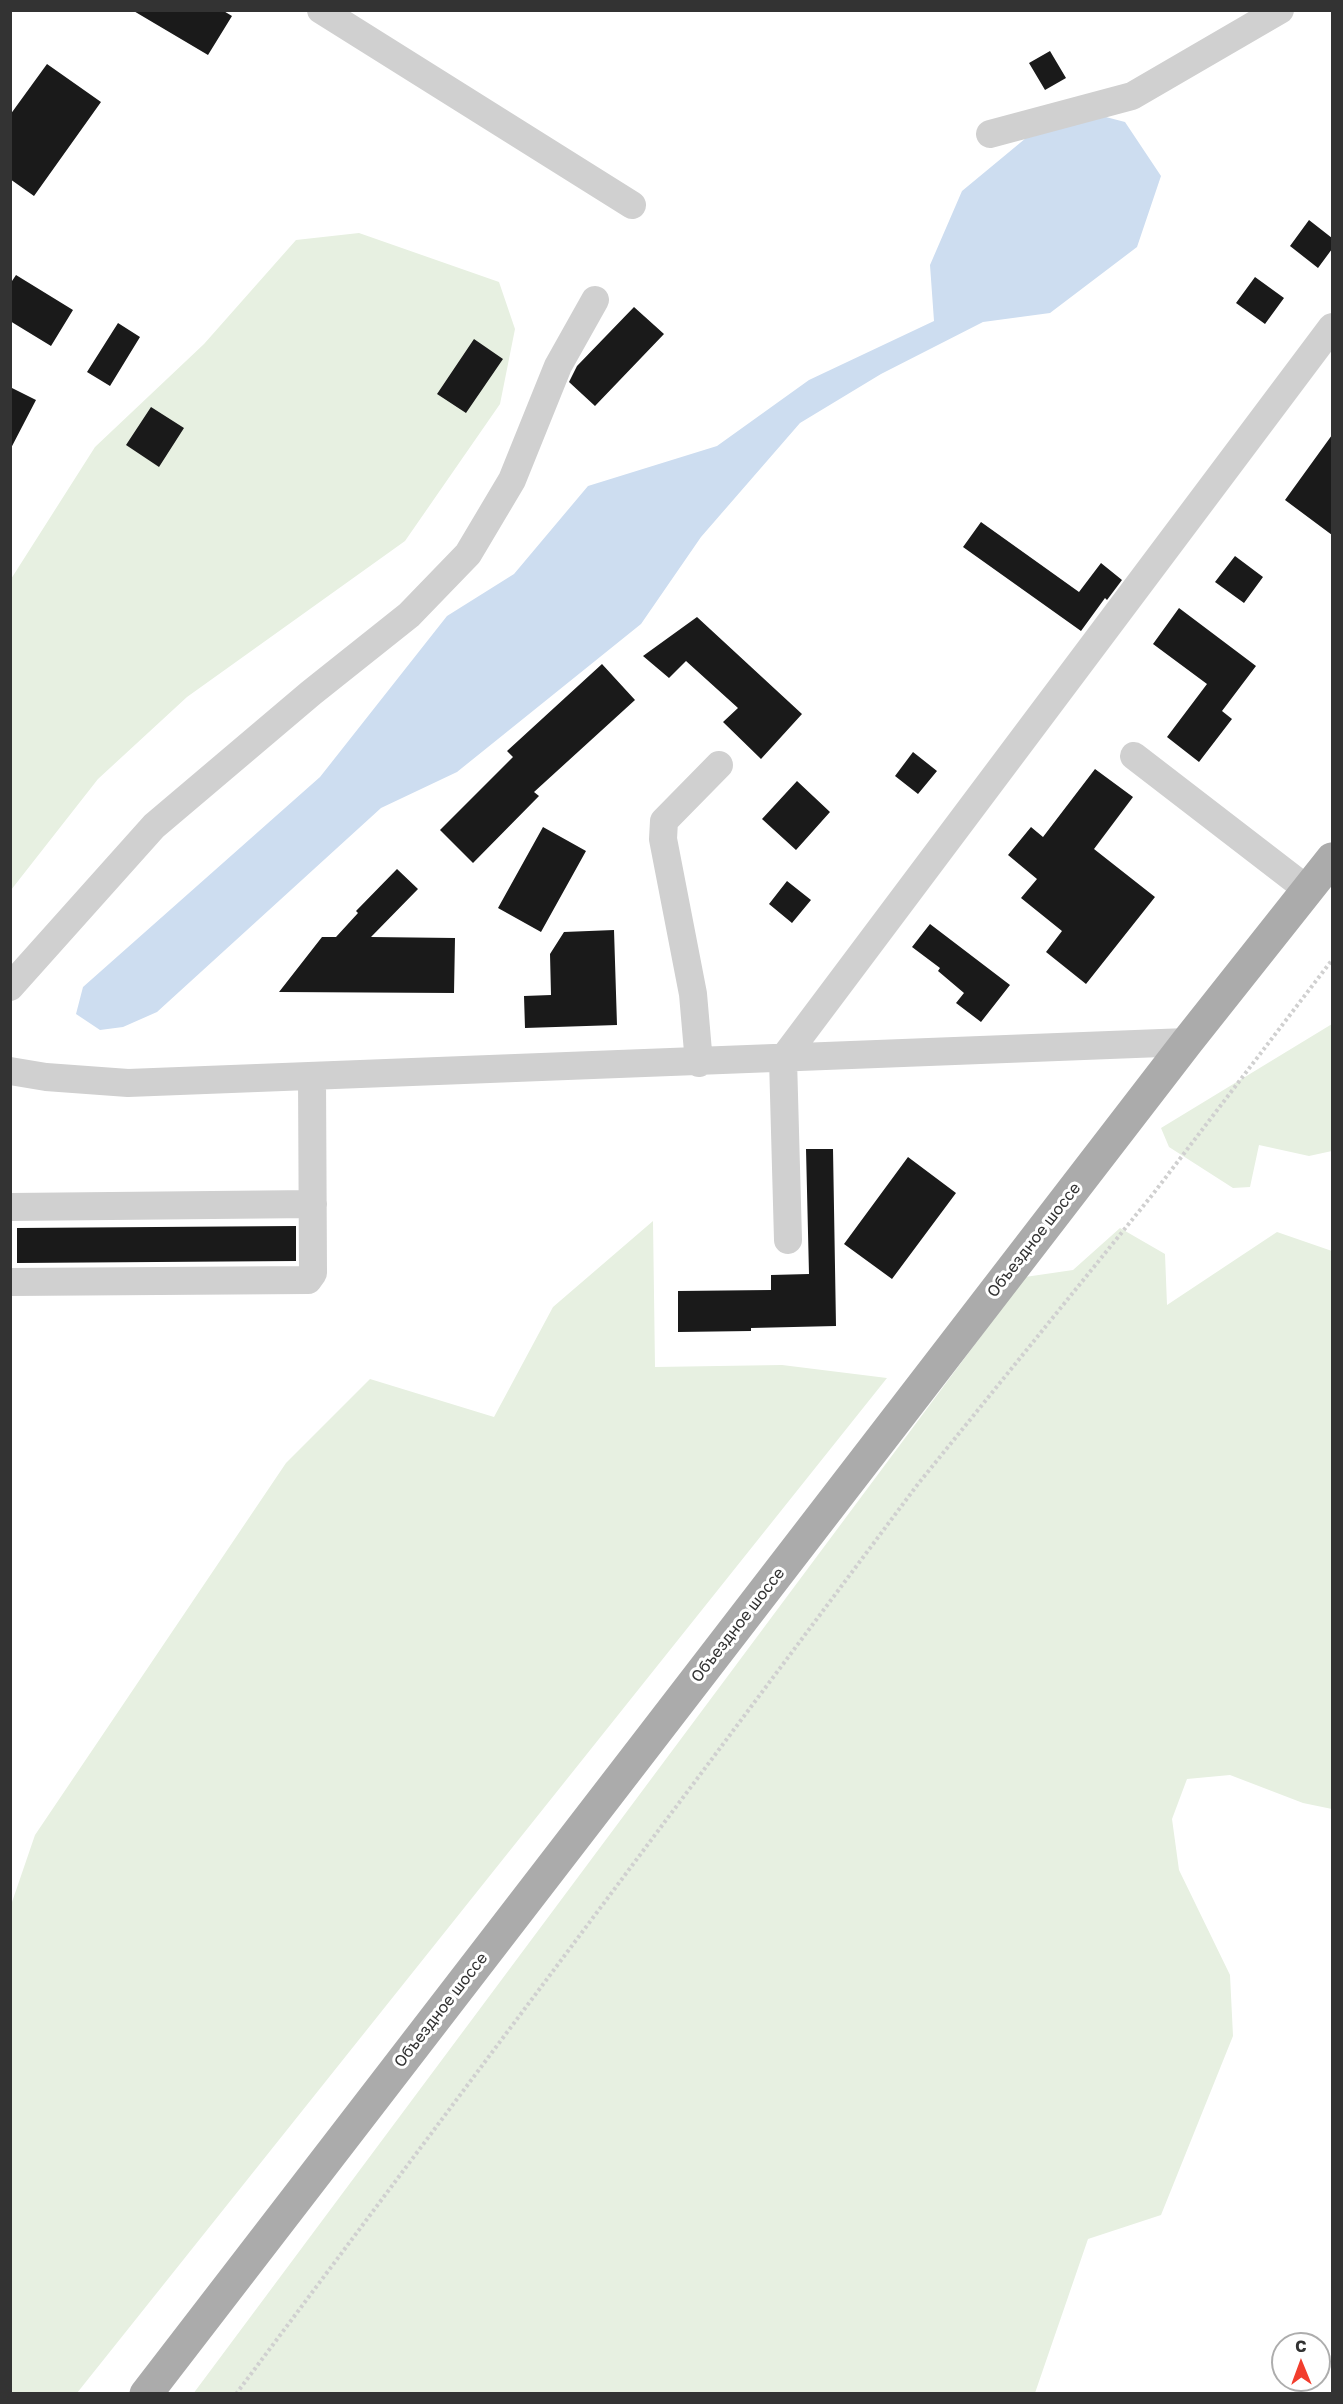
<!DOCTYPE html>
<meta charset="utf-8">
<style>
body{margin:0}
#map{position:relative;width:1343px;height:2404px;overflow:hidden;background:#fff;font-family:"Golos Text",sans-serif}
canvas{display:block}
.frame{position:absolute;inset:0;border:12px solid #333;pointer-events:none}
.north{position:absolute;left:1271px;top:2332px;width:60px;height:60px;box-sizing:border-box;background:#fff;border:2px solid #adadad;border-radius:50%;rotate:359deg;font-size:16px;font-weight:700;line-height:24px;text-align:center;color:#333}
.north::after{content:'';display:block;margin:auto;width:21px;height:27px;background:#f23d2d;clip-path:polygon(50% 0,100% 100%,50% 72%,0 100%)}
</style>
<div id="map">
<canvas width="1343" height="2404"></canvas>
<div class="frame"></div>
<div class="north">С</div>
</div>
<script>
const ctx = document.querySelector('canvas').getContext('2d');
ctx.lineJoin = 'round';
function fillPath(path, color) {
  ctx.fillStyle = color;
  ctx.fill(path, 'evenodd');
}
function trace(path, color, width, dash) {
  ctx.strokeStyle = color;
  ctx.lineWidth = width;
  ctx.lineCap = dash ? 'butt' : 'round';
  ctx.setLineDash(dash || []);
  ctx.stroke(path);
}
function write(font, color, halo, rows, align = 'center') {
  ctx.font = font + ' "Golos Text",sans-serif';
  ctx.lineWidth = 6;
  ctx.setLineDash([]);
  ctx.textBaseline = 'middle';
  ctx.strokeStyle = halo;
  ctx.fillStyle = color;
  for (const [text, x, y, turn = 0] of rows) {
    ctx.save();
    ctx.translate(x, y);
    ctx.rotate((+turn || 0) * Math.PI / 180);
    ctx.textAlign = isNaN(turn) ? turn : align;
    if (halo) ctx.strokeText(text, 0, 0);
    ctx.fillText(text, 0, 0);
    ctx.restore();
  }
}
fillPath(new Path2D(`
 M359 233 499 282 515 329 500 404 405 541 187 697 98 779 11 890V579L95 447 204 344 296 240Z
 M1332 1024V1151L1309 1156 1259 1145 1250 1187 1233 1188 1169 1147 1161 1128Z
 M653 1221 655 1367 782 1365 887 1378 77 2393H11V1905L35 1835 286 1463 370 1379 494 1417 553 1307Z
 M1120 1228 1165 1254 1167 1305 1277 1232 1332 1251V1809L1303 1803 1230 1775 1187 1779 1172 1819 1179 1870 1230 1975 1233 2036 1161 2215 1088 2239 1035 2393 193 2394 1025 1277 1073 1270Z`), '#e7f0e1');
fillPath(new Path2D(`
 M1102 116 1125 122 1161 176 1137 247 1050 313 983 322 881 374 800 423 701 537 641 624 457 772 381 808 157 1012 123 1027 100 1030 76 1014 83 987 320 777 447 616 514 574 588 486 717 446 809 380 934 321 930 265 962 191 1026 138Z`), '#cdddf0');
fillPath(new Path2D(`
 M132 10H222L232 16 208 55Z
 M1050 51 1066 78 1045 90 1029 63Z
 M47 64 101 102 34 196 10 179V115Z
 M1309 220 1332 238V249L1318 268 1290 246Z
 M16 275 73 310 51 346 10 321V284Z
 M1255 277 1284 298 1265 324 1236 303Z
 M634 307 664 334 595 406 569 382 577 366Z
 M118 323 140 337 110 386 87 372Z
 M474 339 503 359 466 413 437 394Z
 M10 387 36 400 10 450Z
 M151 407 184 428 159 467 126 445Z
 M1332 435V535L1285 500Z
 M981 522 1079 592 1101 563 1122 580 1107 600 1105 598 1081 631 963 547Z
 M1235 556 1263 577 1244 603 1215 582Z
 M1179 608 1256 666 1222 711 1232 719 1199 762 1167 737 1207 684 1153 644Z
 M697 617 802 714 761 759 723 722 738 708 686 661 669 678 643 656Z
 M602 664 635 700 534 792 539 796 473 863 440 830 513 757 507 751Z
 M913 752 937 771 918 794 895 776Z
 M1095 769 1133 797 1094 849 1155 897 1086 984 1046 952 1062 931 1021 898 1037 879 1008 855 1031 827 1043 837Z
 M797 781 830 812 796 850 762 819Z
 M543 827 586 851 541 932 498 908Z
 M397 869 418 889 371 937 455 938 454 993 279 992 322 937H336L358 913 356 911Z
 M787 881 811 900 792 923 769 904Z
 M930 924 1010 985 981 1022 956 1003 964 993 938 971 940 968 912 947Z
 M614 930 617 1025 525 1028 524 996 551 995 550 954 564 932Z
 M806 1149H833L836 1326 751 1328V1331L678 1332V1291L771 1290V1275L809 1274Z
 M908 1157 956 1193 892 1279 844 1244Z
 M296 1226V1261L17 1263V1228Z`), '#1a1a1a');
trace(new Path2D(`
 M236 2394 918 1484 1153 1194 1332 960`), '#d0d0d0', 4, [3, 3]);
trace(new Path2D(`
 M321 10 632 205
 M990 134 1132 96 1280 10
 M1134 756 1308 890
 M10 987 154 826 311 693 409 615 468 554 512 480 558 366 595 300
 M699 1063 693 994 663 839 664 821 719 765
 M10 1071 46 1077 128 1083 1187 1042
 M10 1207 313 1204
 M788 1240 783 1059 1332 327
 M10 1282 308 1280 313 1273 312 1077`), '#d0d0d0', 28);
trace(new Path2D(`
 M146 2394 1187 1042 1332 859`), '#ababab', 33);
write('16px', '#333', '#fff', [
 ["Объездное шоссе",1034,1240,-52],
 ["Объездное шоссе",738,1625,-52],
 ["Объездное шоссе",441,2010,-52]
]);
</script>
